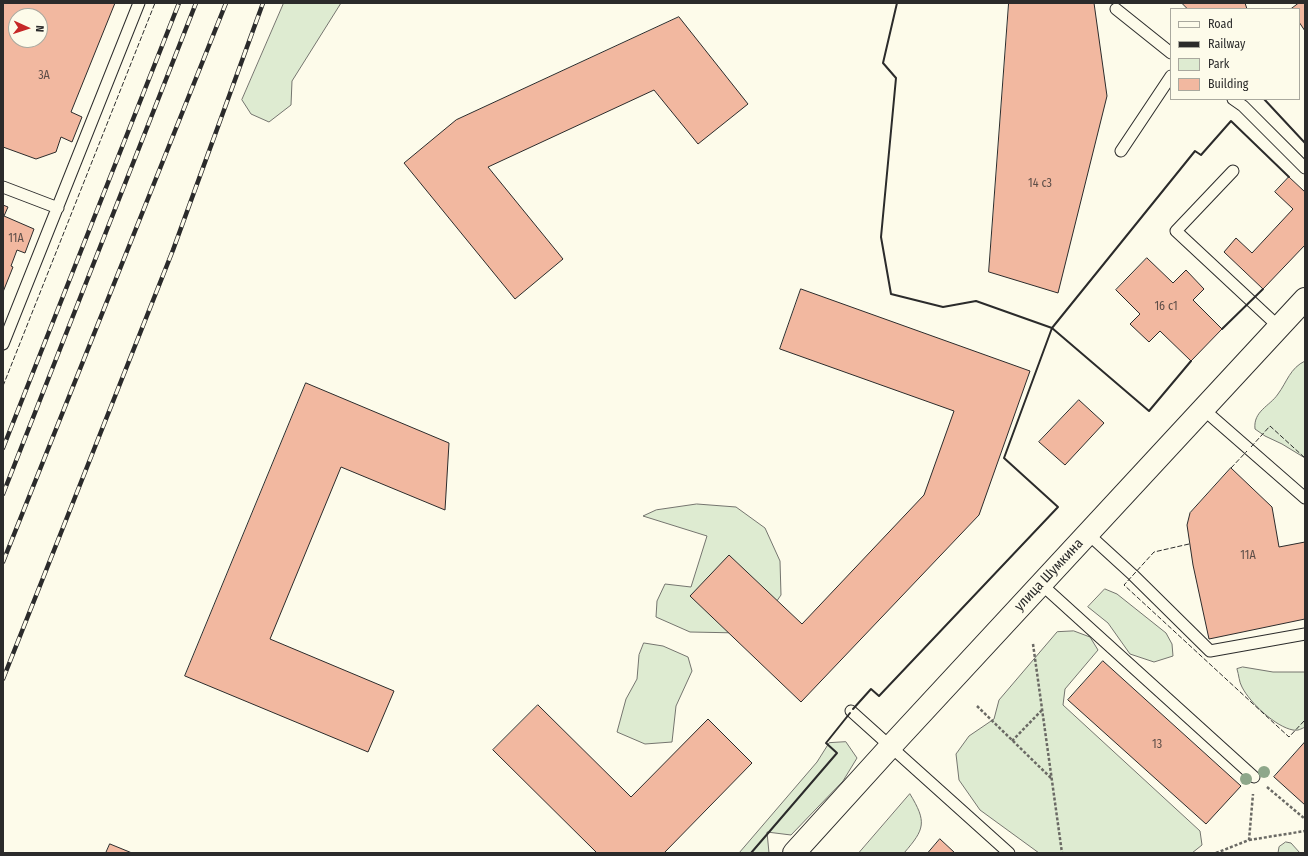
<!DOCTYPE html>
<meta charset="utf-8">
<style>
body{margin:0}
#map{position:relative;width:1308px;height:856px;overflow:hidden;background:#fdfbea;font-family:"Fira Sans Condensed",sans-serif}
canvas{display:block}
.frame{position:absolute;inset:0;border:4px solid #2b2b2b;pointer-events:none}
.legend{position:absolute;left:1170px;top:8px;width:130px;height:92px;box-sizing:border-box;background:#fdfbea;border:1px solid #a9a89e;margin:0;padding:5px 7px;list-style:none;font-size:12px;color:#2b2b2b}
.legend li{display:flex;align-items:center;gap:8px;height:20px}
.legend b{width:20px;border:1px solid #a9a89e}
.north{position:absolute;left:8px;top:8px;width:40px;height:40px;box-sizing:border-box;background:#fdfbea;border:1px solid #a9a89e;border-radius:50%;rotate:93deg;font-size:11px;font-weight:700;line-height:16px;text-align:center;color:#2b2b2b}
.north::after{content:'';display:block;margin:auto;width:14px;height:18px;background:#c62828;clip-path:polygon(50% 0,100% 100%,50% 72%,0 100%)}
</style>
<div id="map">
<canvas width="1308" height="856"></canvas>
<div class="frame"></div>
<ul class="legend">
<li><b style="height:5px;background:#fdfbea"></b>Road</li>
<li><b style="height:5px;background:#2b2b2b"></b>Railway</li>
<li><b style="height:11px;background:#deebd1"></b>Park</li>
<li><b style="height:11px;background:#f2b8a0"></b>Building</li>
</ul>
<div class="north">N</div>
</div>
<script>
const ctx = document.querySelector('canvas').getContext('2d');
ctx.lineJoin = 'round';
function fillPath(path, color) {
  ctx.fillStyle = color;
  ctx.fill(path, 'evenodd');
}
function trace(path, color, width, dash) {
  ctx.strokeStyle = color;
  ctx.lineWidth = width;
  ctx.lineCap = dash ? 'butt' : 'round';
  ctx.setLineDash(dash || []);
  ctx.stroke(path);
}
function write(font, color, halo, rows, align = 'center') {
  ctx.font = font + ' "Fira Sans Condensed",sans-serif';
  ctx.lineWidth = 3;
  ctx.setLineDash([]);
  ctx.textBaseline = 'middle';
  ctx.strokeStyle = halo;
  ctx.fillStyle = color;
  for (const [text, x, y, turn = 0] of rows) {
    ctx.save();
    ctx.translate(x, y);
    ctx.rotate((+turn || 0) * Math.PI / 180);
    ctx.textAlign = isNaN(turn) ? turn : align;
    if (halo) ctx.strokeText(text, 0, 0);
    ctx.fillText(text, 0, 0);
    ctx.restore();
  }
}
const green = new Path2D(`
 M284 3H341L292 81 291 105 269 122 251 114 242 100Z
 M1305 361V458L1282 444 1265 436 1255 429C1253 411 1270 406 1278 394 1287 382 1290 368 1305 361Z
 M697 504 736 507 765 528 780 561 781 595 763 621 741 633 690 632 656 617 657 601 665 584 691 587 707 536 643 516 656 510Z
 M1105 589 1117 594 1166 633 1172 644 1173 656 1154 662 1130 654 1108 623 1088 607Z
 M1074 631 1090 637 1098 650 1065 689 1063 705 1200 831 1202 845 1192 853H1039L980 810 959 780 956 754 969 736 994 719 999 700 1057 632Z
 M644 643 663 646 688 657 692 671 676 706 672 742 645 744 617 732 626 699 637 679 639 655Z
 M1243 667 1273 672H1305V727C1301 729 1298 731 1293 730 1276 727 1250 703 1242 687 1239 682 1239 675 1237 669Z
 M846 742 857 758 843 781 791 835 767 832 769 853H739L817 762 829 743Z
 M910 794C927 822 925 829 904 853H859Z
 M1286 842 1291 843 1300 853H1278L1279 847Z`);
fillPath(green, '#deebd1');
trace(green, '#74746e', 1);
const building = new Path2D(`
 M3 3H115L71 112 82 117 72 142 61 137 56 152 36 159 3 147ZM16 16H40V40H16Z
 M1009 3H1094L1107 96 1058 293 989 272Z
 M1182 3H1245L1247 9H1188Z
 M1299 3H1305V31L1299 22V9H1291Z
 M679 17 748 104 698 144 654 90 488 167 563 259 515 299 404 163 456 120Z
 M1289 177 1305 192V245L1263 289 1224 252 1236 238 1252 253 1293 209 1275 192Z
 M3 205 8 207 4 216 34 229 25 253 17 250 11 266 13 267 3 292Z
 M1147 258 1173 283 1186 270 1204 289 1193 300 1222 329 1191 361 1160 331 1149 342 1130 324 1140 314 1116 290Z
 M801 289 1030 371 979 515 801 702 690 596 729 555 802 624 924 495 954 411 780 349Z
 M306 383 449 443 445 510 341 467 270 639 394 691 368 752 185 676Z
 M1079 400 1104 423 1065 465 1039 442Z
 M1231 468 1272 507 1279 547 1305 542V619L1209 639 1193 565 1187 525 1190 513Z
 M1103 661 1241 786 1206 824 1068 700Z
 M538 705 631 797 708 719 752 763 664 853H597L493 750Z
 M1305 742V805L1274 777Z
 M940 839 955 853H928Z
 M110 844 132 853H106Z`);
fillPath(building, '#f2b8a0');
trace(building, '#2b2b2b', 1);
const service = new Path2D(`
 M1116 9 1171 53
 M1233 99 1243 106 1305 168
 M1121 151 1171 76
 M1233 171 1176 231 1279 327
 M3 187 58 208
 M3 344 139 3
 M1203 409 1305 498
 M1087 533 1133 575 1210 651 1305 634
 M1041 584 1254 777
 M851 711 1009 853`);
const tertiary = new Path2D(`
 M794 853 891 746 1305 299`);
trace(service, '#2b2b2b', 13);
trace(tertiary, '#2b2b2b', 24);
trace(new Path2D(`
 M1033 644 1062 853
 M977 706 1051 778
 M1012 741 1042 710
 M1267 787 1305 819
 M1249 840 1305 831
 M1216 853 1249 840 1253 794`), '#6a6964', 2.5, [3, 2]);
trace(service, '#fdfbea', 11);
trace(tertiary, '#fdfbea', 22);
const rail = new Path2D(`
 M3 448 179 3
 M3 494 196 3
 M3 562 226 3
 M3 679 173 250 263 3`);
trace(rail, '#2b2b2b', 4.5);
trace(rail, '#fdfbea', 3, [9]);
trace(new Path2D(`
 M3 386 155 3
 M1251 447 1270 426 1305 458
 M1231 468 1247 451
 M1189 544 1154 552 1124 585 1289 737 1305 720`), '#2b2b2b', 1, [5, 2]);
trace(new Path2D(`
 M897 3 883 63 896 78 881 237 891 294 943 307 976 301 1052 328 1149 411 1191 361
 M1264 99 1305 143
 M1222 329 1263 289
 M853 709 871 689 879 696 1058 507 1004 458 1052 328 1195 151 1201 155 1231 121 1289 177
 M751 853 837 753 826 743 850 713`), '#2b2b2b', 2);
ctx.fillStyle = '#8ea78a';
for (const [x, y] of [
 [1264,772],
 [1246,779]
]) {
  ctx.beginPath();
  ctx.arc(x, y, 6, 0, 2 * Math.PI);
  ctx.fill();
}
write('12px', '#5d4e48', null, [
 ["3А",44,76],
 ["14 c3",1040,184],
 ["11А",16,239],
 ["16 с1",1166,307],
 ["11А",1248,556],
 ["13",1157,745]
]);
write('14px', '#2b2b2b', '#fdfbea', [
 ["улица Шумкина",1049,575,-47]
]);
</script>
